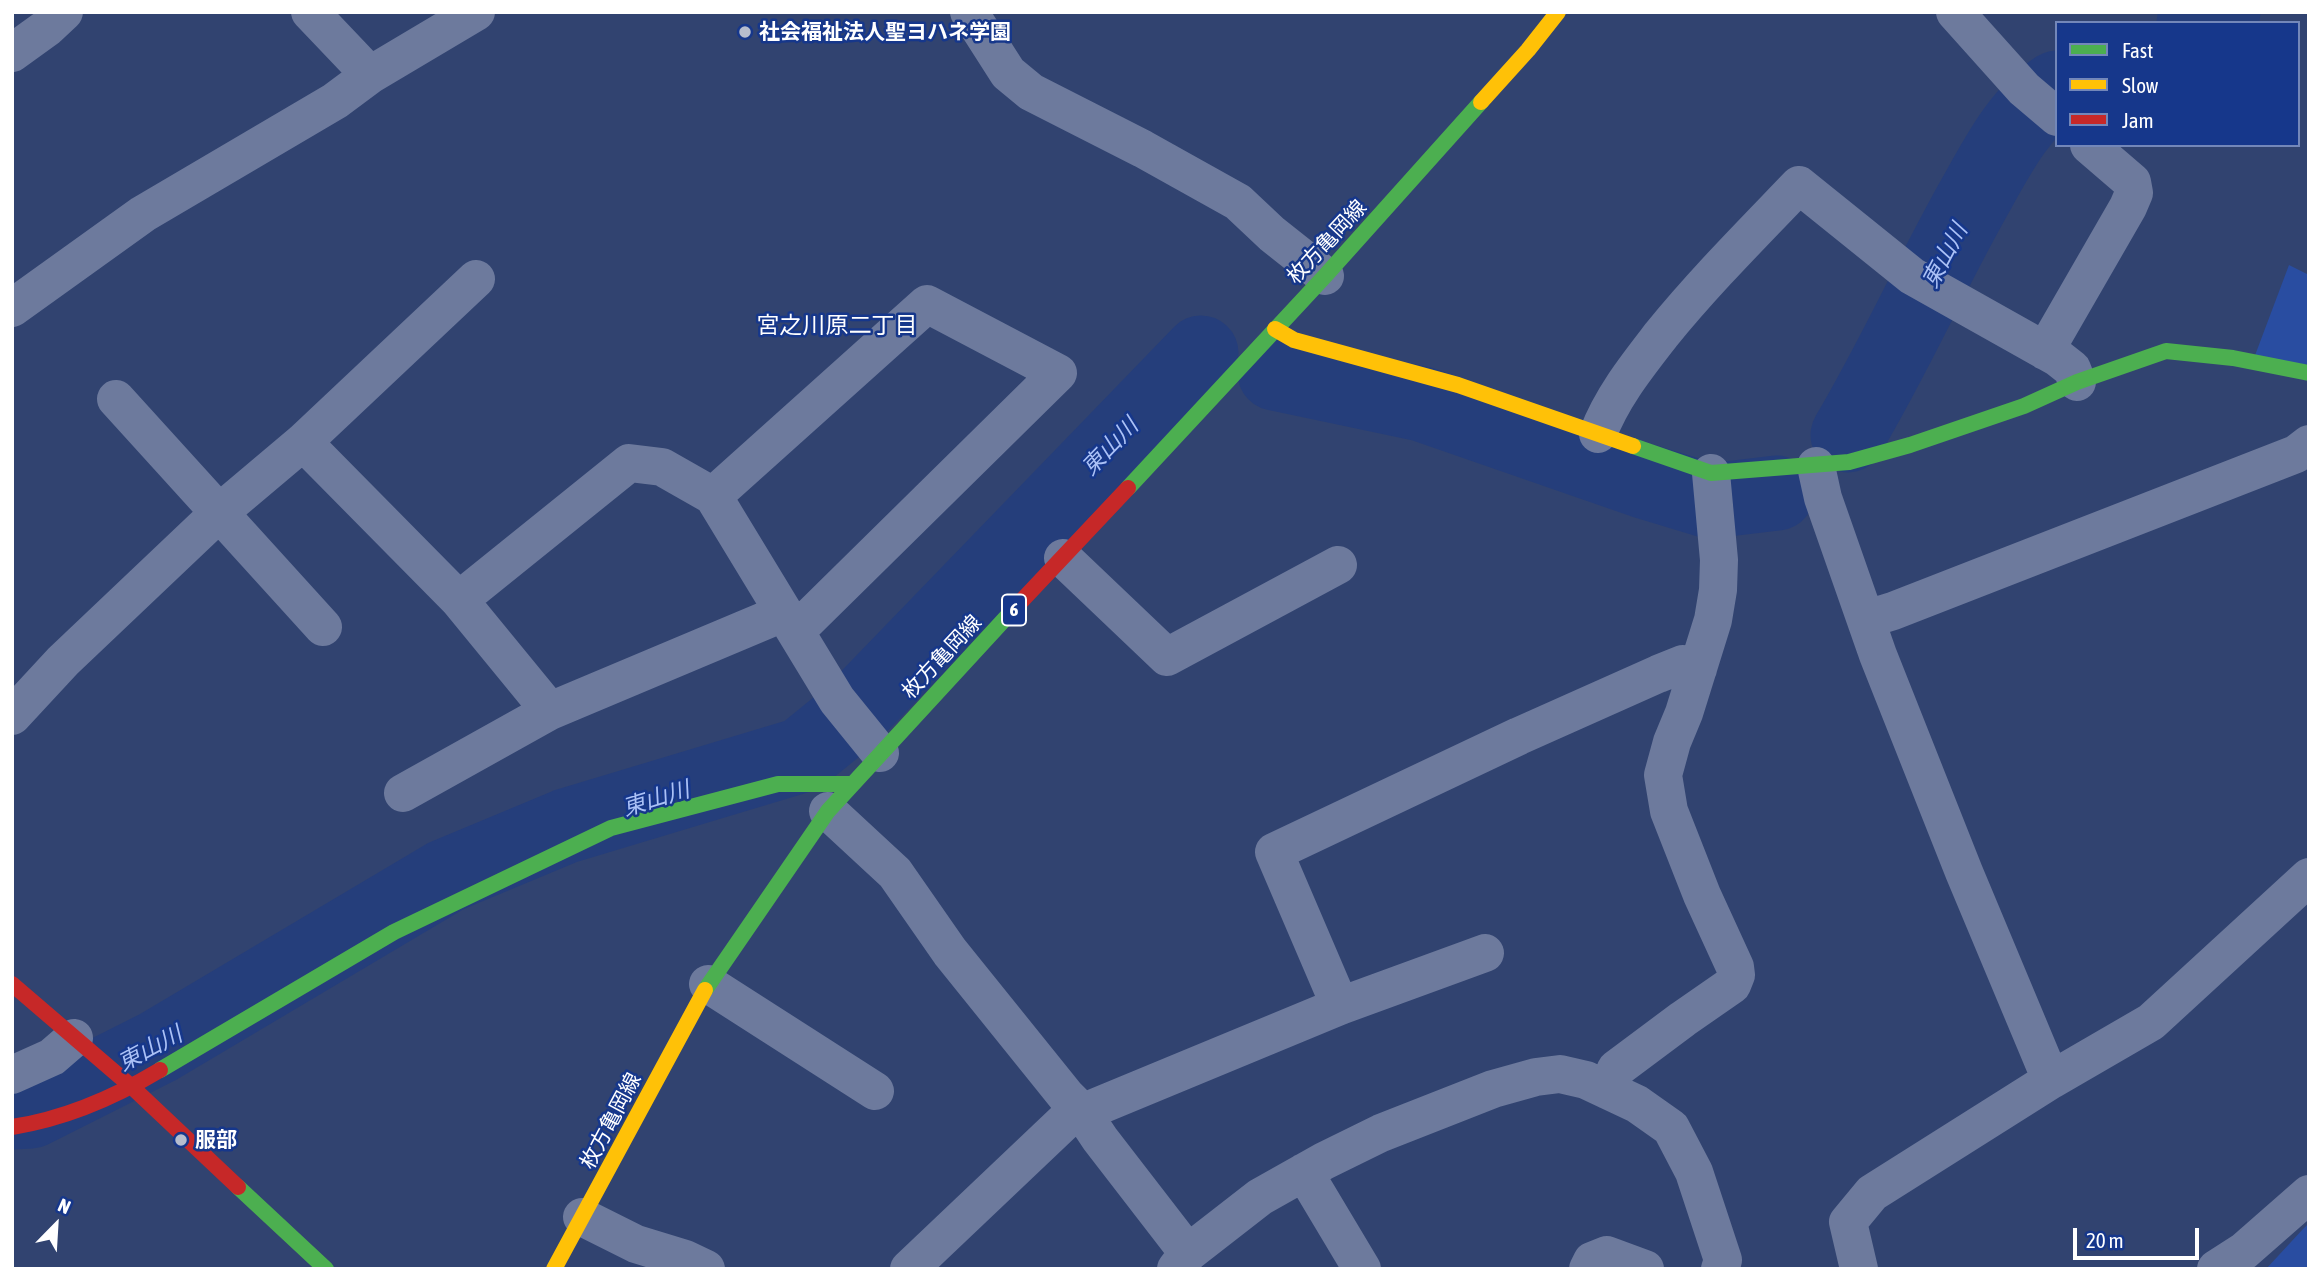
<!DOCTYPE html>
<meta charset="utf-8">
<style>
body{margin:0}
#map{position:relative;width:2321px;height:1281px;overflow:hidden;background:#314370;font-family:"Asap Condensed",sans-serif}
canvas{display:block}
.frame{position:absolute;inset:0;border:14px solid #fff;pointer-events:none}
.legend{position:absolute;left:2055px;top:21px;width:245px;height:126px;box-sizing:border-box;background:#16378b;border:2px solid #7387b9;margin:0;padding:9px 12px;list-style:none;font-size:21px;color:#fff}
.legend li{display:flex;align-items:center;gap:14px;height:35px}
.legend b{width:35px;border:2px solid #7387b9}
.north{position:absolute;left:21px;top:1190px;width:70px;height:70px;-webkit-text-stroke:5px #16378b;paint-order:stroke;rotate:24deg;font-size:19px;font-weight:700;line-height:28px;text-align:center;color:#fff}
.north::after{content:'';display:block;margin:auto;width:24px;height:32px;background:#fff;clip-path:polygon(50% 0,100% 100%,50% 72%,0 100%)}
.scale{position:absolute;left:2073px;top:1228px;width:126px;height:32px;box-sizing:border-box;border:4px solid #fff;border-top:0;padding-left:9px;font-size:21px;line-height:24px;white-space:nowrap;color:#fff;-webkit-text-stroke:5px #16378b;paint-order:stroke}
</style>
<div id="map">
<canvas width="2321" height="1281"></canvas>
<div class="frame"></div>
<ul class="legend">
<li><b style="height:9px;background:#4caf50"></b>Fast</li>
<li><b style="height:9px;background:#ffc107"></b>Slow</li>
<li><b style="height:9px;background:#c62828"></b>Jam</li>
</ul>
<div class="north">N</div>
<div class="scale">20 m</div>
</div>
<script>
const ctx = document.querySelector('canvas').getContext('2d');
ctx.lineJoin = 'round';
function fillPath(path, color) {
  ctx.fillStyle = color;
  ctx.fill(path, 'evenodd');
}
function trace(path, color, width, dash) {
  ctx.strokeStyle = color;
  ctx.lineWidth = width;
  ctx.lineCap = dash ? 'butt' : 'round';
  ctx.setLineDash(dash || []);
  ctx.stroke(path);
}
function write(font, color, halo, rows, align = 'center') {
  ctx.font = font + ' "Asap Condensed","Noto Sans JP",sans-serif';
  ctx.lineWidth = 5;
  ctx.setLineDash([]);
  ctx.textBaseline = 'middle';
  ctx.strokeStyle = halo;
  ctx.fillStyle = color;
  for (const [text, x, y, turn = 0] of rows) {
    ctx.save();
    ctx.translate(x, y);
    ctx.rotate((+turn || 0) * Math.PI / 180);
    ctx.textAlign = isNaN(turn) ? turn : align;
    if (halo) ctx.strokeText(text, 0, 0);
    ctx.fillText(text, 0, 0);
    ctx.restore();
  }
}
fillPath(new Path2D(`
 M2289 265 2309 275V365L2254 358Z
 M2309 1223V1269H2266L2303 1229Z`), '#294da1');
trace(new Path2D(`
 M2194 23 2223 12
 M1275 373 1422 404 1644 481 1710 501 1777 493
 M1848 435C1894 358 1930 276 1974 198 1996 159 2018 114 2057 88
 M12 1112 31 1111 158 1047 446 876 566 826 802 755 850 716 1201 353`), '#253e7b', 75);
trace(new Path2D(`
 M310 12 370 75
 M969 12 1008 73 1031 92 1143 149 1238 202 1272 234 1325 276
 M1955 12 2024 89 2057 117
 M12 53 48 27 64 12
 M12 308 143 214 335 101 370 75 476 12
 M2045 351 2128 207 2134 193 2132 182 2089 145
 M116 399 323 627
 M1598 434C1612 397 1637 366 1661 335 1704 282 1752 234 1799 185L1912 276 2058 358 2072 369 2077 382
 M303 442 459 600 550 711
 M1816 466 1823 498 1878 655 1964 872 2051 1080
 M713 496 927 304 1058 373 796 631
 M1063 558 1167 657 1338 565
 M459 600 629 463 662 467 713 496 837 700 880 753
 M1867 619 1893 611 2296 454 2309 444
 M12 716 63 661 220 512 303 442 476 279
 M403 793 550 711 783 613
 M828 811 895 873 950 952 1066 1096 1082 1112 1100 1139 1188 1253
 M708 984 875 1091
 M1340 1006 1274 852 1519 736 1658 674 1683 664 1698 669
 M12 1075 52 1057 74 1038
 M1607 1090 1616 1069 1683 1019 1732 985 1736 975 1735 967 1702 895 1669 811 1663 775 1672 742 1684 713 1713 620 1718 590 1719 560 1711 473
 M1304 1172 1362 1269
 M582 1217 636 1244 685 1259 706 1269
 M909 1269 1067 1119 1340 1006 1485 953
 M1176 1269 1188 1253 1260 1197 1324 1161 1381 1133 1493 1089 1536 1077 1560 1074 1586 1080 1637 1104 1671 1128 1694 1172 1723 1260 1720 1269
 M1588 1269 1592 1261 1607 1255 1645 1269
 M1859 1269 1848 1222 1872 1193 2051 1080 2151 1022 2309 877
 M2216 1269 2244 1251 2309 1194`), '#6d7a9d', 38);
trace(new Path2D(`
 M1633 446 1711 473 1849 462 1910 445 2024 406 2077 382 2166 351 2233 358 2309 373
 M1128 488 1325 276 1481 102
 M705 990 828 811 1013 610
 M160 1070 394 932 611 828 778 784H852
 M238 1187 326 1269`), '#4caf50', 16);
trace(new Path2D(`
 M1481 102 1528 50 1558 12
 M1275 329 1294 340 1458 385 1633 446
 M554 1269 705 990`), '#ffc107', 16);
trace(new Path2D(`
 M1013 610 1128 488
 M12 984 132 1087 238 1187
 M12 1127C64 1119 115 1097 160 1070`), '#c62828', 16);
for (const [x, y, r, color] of [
 [745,32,7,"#b7bdcd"],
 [181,1140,7,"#b7bdcd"]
]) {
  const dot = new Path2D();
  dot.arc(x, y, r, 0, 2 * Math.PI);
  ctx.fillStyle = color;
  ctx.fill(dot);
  trace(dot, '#16378b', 2.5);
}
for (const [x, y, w] of [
 [1014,610,24]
]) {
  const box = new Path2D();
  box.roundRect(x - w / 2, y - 15.5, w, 31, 5);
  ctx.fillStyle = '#16378b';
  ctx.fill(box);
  trace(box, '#fff', 2);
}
write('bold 19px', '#fff', null, [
 ["6",1014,610]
]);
write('bold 21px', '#fff', '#16378b', [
 ["社会福祉法人聖ヨハネ学園",759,32],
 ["服部",195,1140]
], 'left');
write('21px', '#fff', '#16378b', [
 ["枚方亀岡線",1327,242,-47],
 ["枚方亀岡線",942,657,-47],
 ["枚方亀岡線",611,1121,-62]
]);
write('italic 23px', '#abc1f6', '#16378b', [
 ["東山川",1945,256,-62],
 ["東山川",1110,447,-46],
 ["東山川",656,799,-17],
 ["東山川",150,1049,-28]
]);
write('23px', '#fff', '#16378b', [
 ["宮之川原二丁目",837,326]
]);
</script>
